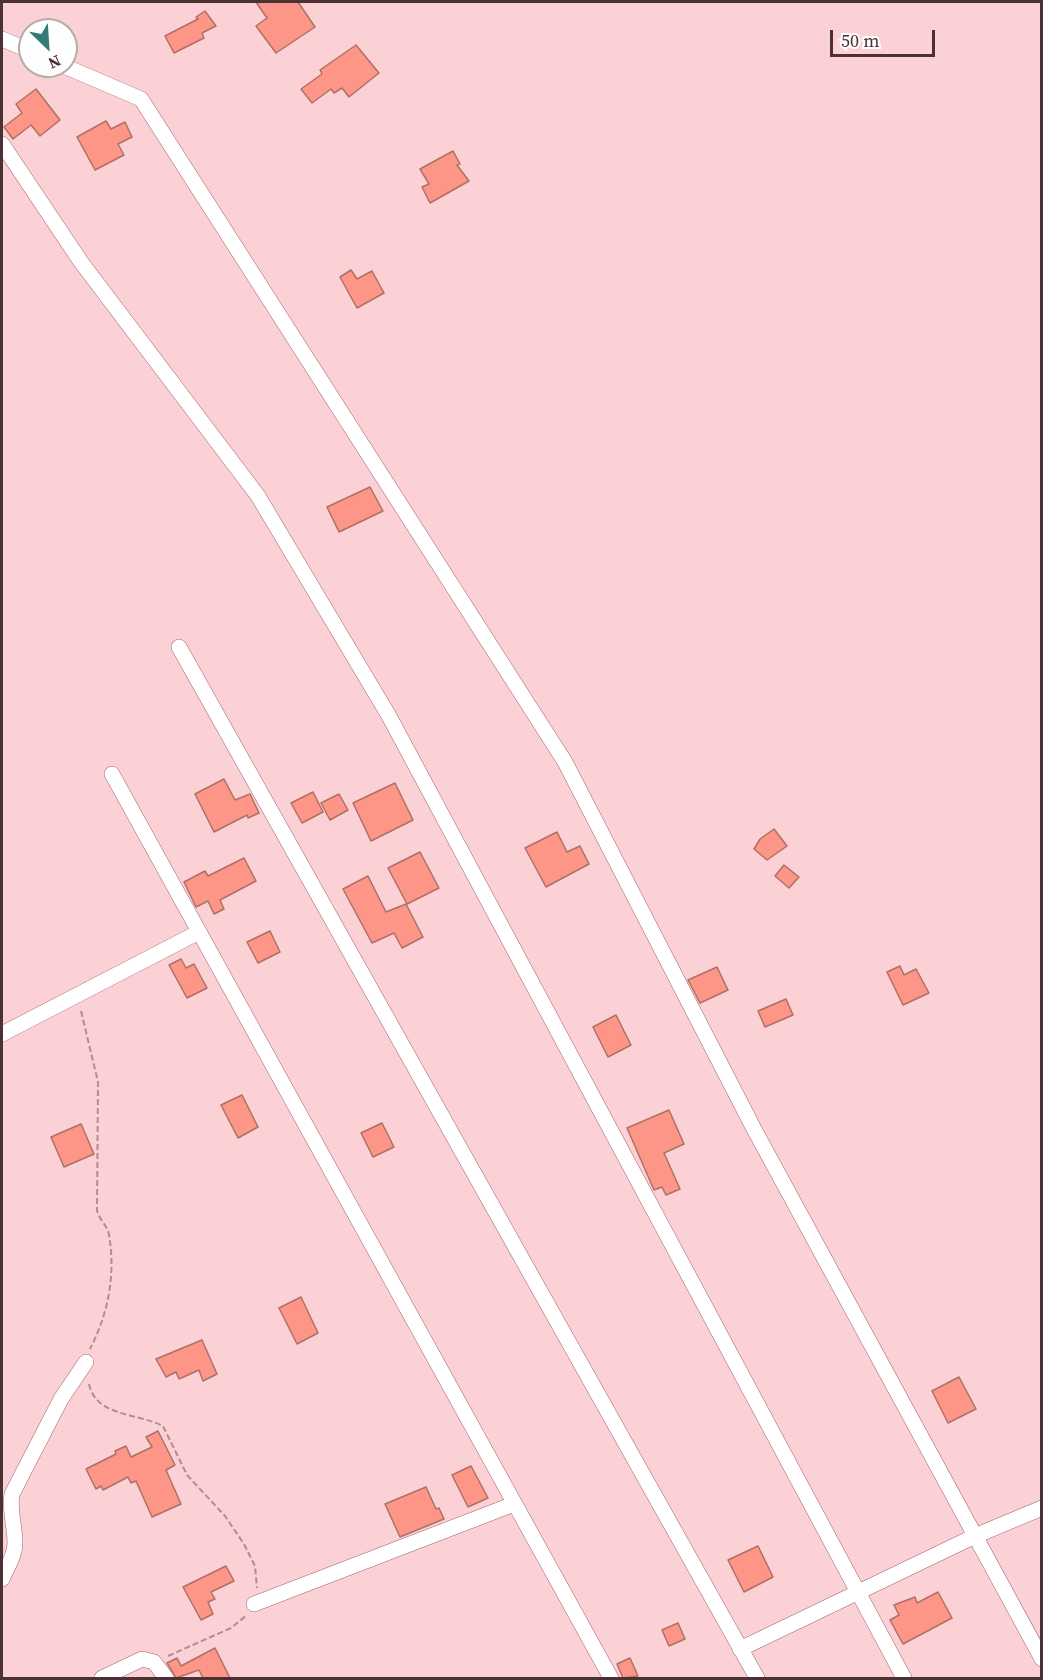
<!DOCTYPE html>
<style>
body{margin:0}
#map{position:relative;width:1043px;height:1680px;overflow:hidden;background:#fbd1d6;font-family:"Source Serif 4",serif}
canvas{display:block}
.frame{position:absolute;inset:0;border:3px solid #4b3034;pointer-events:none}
.north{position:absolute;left:18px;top:18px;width:60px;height:60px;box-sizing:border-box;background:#fefefe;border:2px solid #b6acad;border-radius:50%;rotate:155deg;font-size:16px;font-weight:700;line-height:24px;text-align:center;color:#4b3034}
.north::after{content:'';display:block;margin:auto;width:21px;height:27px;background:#337b77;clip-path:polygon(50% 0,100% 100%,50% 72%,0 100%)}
.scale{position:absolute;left:830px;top:30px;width:105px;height:27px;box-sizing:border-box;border:3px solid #4b3034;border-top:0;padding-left:8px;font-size:18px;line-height:21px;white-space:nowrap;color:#4b3034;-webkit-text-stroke:4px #fefefe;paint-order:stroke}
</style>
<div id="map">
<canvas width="1043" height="1680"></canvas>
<div class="frame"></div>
<div class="north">N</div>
<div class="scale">50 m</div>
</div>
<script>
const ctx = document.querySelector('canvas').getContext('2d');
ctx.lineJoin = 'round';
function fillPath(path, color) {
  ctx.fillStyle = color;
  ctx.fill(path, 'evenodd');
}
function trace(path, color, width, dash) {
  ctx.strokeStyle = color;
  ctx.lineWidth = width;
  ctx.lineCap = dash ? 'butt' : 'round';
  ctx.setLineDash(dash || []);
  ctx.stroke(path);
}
const building = new Path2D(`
 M256 2H298L315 27 276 53 256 26 267 18Z
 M205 11 216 26 202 33 204 38 174 53 165 36 198 19 196 17Z
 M356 45 379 73 349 97 342 88 334 93 331 89 312 103 301 89 322 74 320 70Z
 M36 89 60 120 40 136 31 125 13 139 4 127 22 113 16 104Z
 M106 121 111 129 125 122 132 137 118 144 124 155 95 170 77 137Z
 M453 151 460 164 457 165 469 181 430 203 422 187 429 184 420 169Z
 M351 270 357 279 372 271 384 293 357 308 340 277Z
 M370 487 383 511 339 532 327 507Z
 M224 779 235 800 250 794 259 813 248 818 247 815 214 832 195 794Z
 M395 783 413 820 371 841 353 803Z
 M313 792 323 812 302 823 291 803Z
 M339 794 348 810 330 820 321 803Z
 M774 829 787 846 767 860 754 849 760 839Z
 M557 832 567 852 580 846 589 864 546 887 525 848Z
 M420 852 439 888 407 904 388 868Z
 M244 858 256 881 220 900 224 909 214 914 208 901 196 907 184 882 205 871 208 876Z
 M784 865 799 877 789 888 775 876Z
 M368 876 386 912 406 904 423 937 402 948 394 933 372 943 343 889Z
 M270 931 280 952 258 963 247 942Z
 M181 959 186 968 194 964 207 988 187 998 169 965Z
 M900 966 904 975 916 969 929 993 903 1005 887 972Z
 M717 967 728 990 700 1003 688 980Z
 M786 999 793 1015 765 1027 758 1011Z
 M616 1015 631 1045 608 1057 593 1027Z
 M242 1095 258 1127 238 1138 221 1105Z
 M669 1110 684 1144 664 1153 680 1189 666 1195 662 1187 654 1190 627 1128Z
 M382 1123 394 1147 373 1157 361 1133Z
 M81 1124 94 1154 64 1167 51 1137Z
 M301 1297 318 1333 297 1344 279 1308Z
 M202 1340 217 1374 203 1381 199 1370 179 1379 176 1372 166 1377 156 1359Z
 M959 1377 976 1409 948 1423 932 1391Z
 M158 1431 175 1465 166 1470 181 1504 152 1517 136 1481 131 1483 128 1477 103 1490 101 1486 96 1489 86 1469 116 1454 115 1451 126 1446 131 1457 152 1447 146 1437Z
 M471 1466 488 1498 468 1507 452 1475Z
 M426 1487 436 1509 439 1508 444 1519 400 1537 385 1504Z
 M758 1546 773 1577 744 1592 728 1560Z
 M226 1566 234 1581 211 1592 215 1599 208 1602 213 1614 201 1620 183 1587Z
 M938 1592 952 1618 903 1644 890 1620 899 1615 894 1605 915 1597 917 1603Z
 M678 1623 685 1639 669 1646 662 1630Z
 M215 1648 230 1678H203L199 1670 176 1678 167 1663 177 1658 181 1666Z
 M630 1658 638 1676 623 1678 617 1664Z`);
fillPath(building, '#fd9686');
trace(building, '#ae7066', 1.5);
const minor = new Path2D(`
 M2 39 30 51
 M64 66 141 99 565 762 754 1129 1042 1659
 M2 144 81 262 258 496 389 716 904 1678
 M179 647 757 1678
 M112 774 611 1678
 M2 1034 199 932
 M2 1579C7 1567 15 1556 15 1543 15 1526 9 1510 12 1494L61 1399 86 1362
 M254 1604 514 1504
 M740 1649 975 1536 1042 1508
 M102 1678 142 1659 154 1662 166 1678`);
trace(minor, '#a2646e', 16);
trace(new Path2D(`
 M81 1011 98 1082 97 1210C99 1220 108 1226 109 1235 116 1275 108 1314 90 1349
 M89 1384C96 1417 138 1413 163 1426L187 1475 225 1516 244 1544 255 1566 257 1588
 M168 1656 231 1628 247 1615`), '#b08d91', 2, [6, 3]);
trace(minor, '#fff', 15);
</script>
